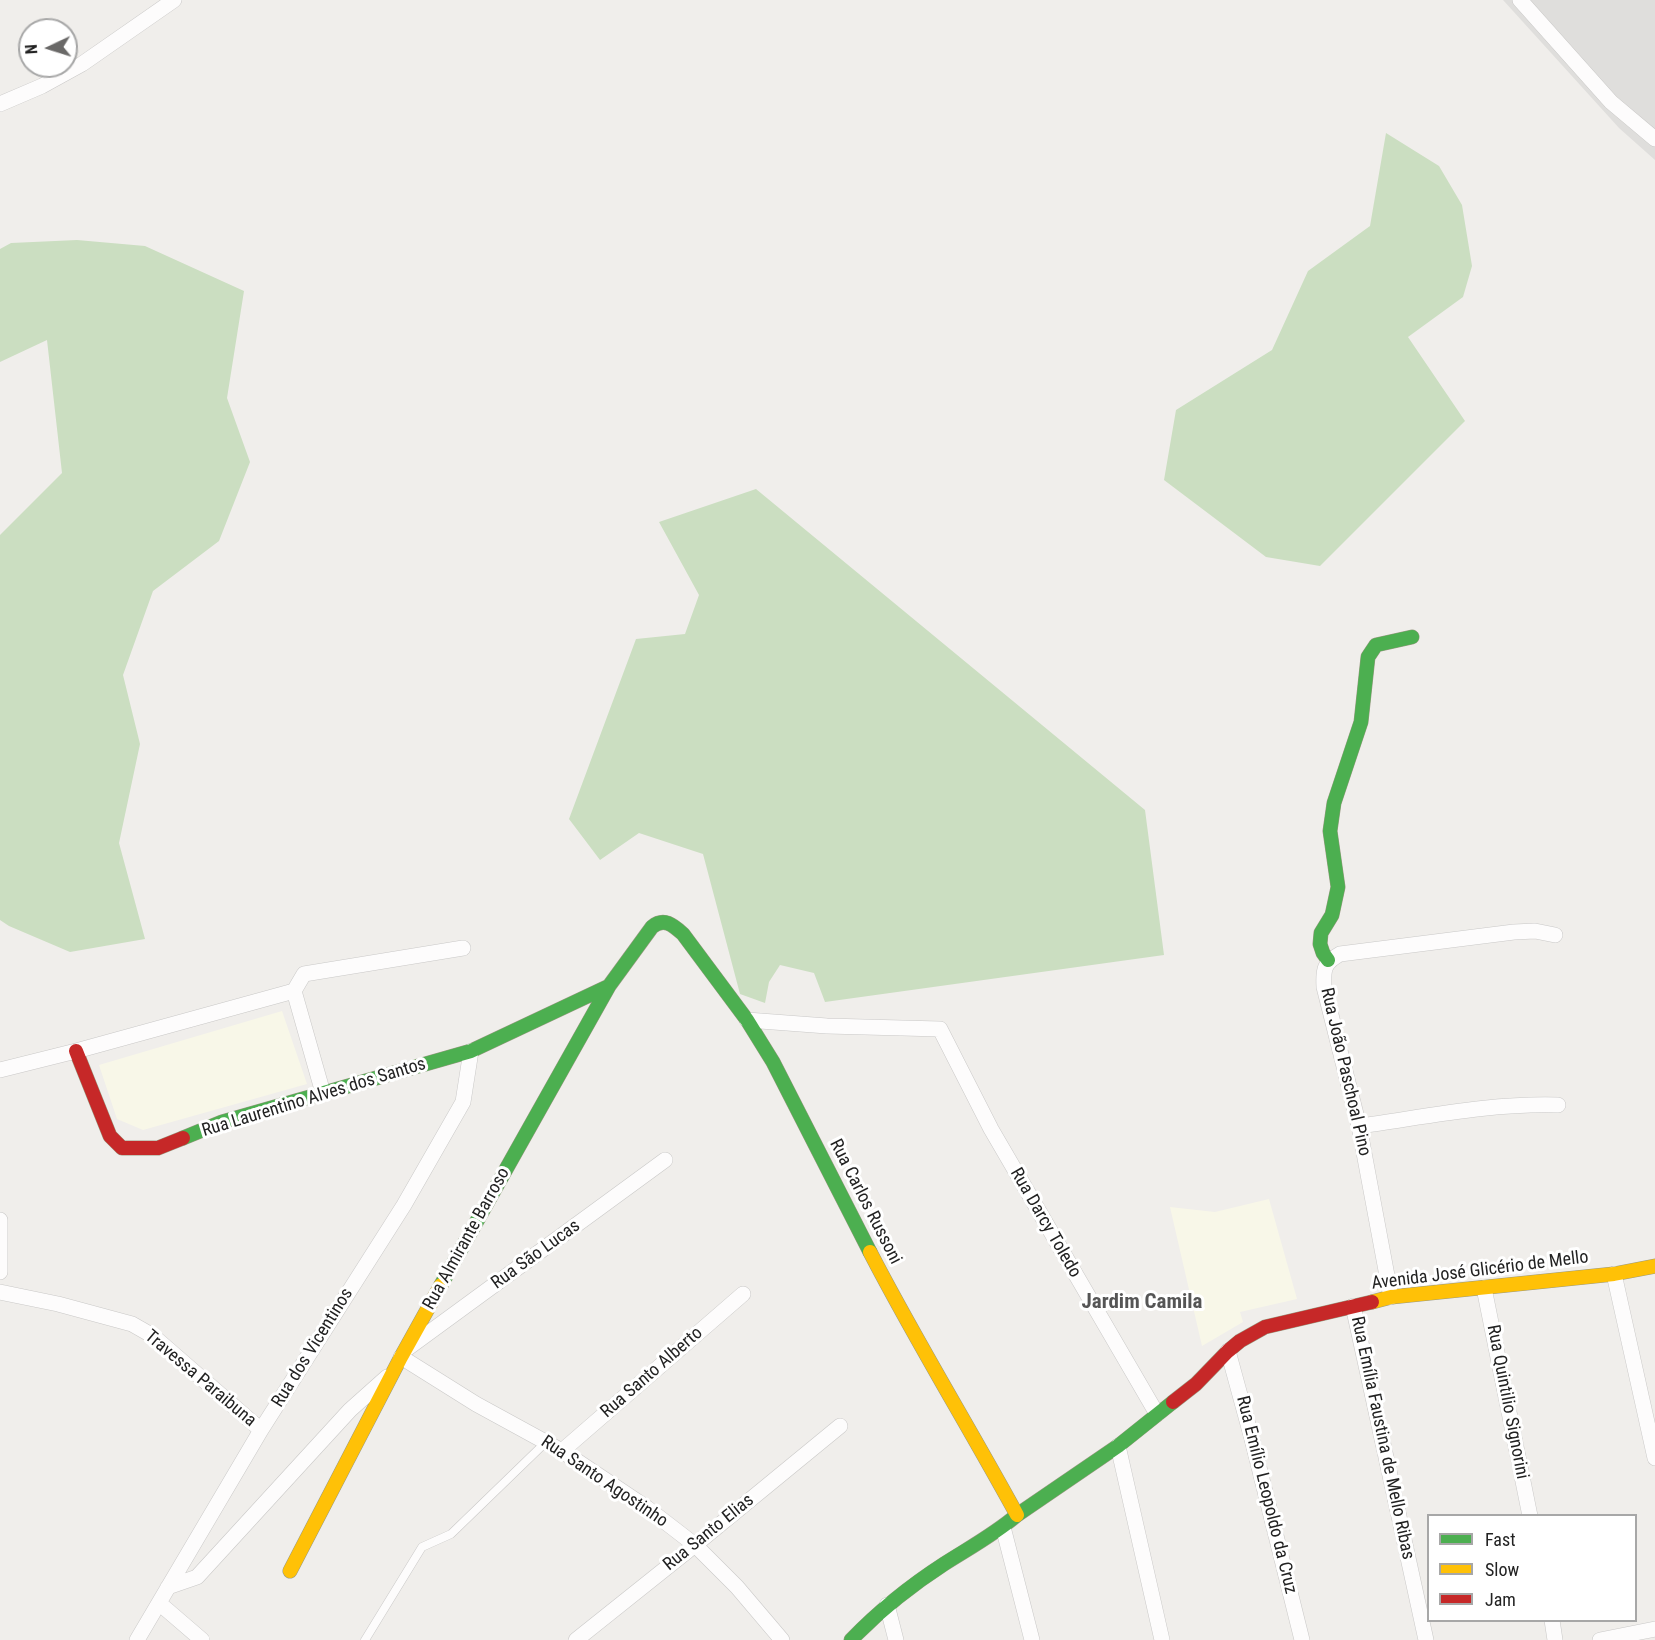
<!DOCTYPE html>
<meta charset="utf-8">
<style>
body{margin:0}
#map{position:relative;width:1655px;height:1640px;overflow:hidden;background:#f0eeeb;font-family:"Roboto Condensed",sans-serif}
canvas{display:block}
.legend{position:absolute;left:1427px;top:1514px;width:210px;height:108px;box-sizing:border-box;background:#fff;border:2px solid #a7a7a7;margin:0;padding:8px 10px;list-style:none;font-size:18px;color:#222}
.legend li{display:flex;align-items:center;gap:12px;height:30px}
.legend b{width:30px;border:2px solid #a7a7a7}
.north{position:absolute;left:18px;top:18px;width:60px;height:60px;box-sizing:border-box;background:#fff;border:2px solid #a7a7a7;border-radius:50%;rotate:266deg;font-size:16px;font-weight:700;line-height:24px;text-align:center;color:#222}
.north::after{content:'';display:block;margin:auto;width:21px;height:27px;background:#6a6968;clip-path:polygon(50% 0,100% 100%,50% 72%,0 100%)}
</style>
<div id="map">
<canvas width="1655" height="1640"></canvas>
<ul class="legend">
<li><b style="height:8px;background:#4caf50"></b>Fast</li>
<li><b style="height:8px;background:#ffc107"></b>Slow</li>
<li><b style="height:8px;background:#c62828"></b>Jam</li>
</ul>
<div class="north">N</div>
</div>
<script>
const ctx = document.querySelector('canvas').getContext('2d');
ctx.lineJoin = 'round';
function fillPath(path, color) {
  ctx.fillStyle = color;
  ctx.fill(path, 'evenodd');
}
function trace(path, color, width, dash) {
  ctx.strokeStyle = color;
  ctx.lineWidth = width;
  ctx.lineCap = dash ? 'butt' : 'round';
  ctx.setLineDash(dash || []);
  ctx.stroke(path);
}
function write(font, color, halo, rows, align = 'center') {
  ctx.font = font + ' "Roboto Condensed",sans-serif';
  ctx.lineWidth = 6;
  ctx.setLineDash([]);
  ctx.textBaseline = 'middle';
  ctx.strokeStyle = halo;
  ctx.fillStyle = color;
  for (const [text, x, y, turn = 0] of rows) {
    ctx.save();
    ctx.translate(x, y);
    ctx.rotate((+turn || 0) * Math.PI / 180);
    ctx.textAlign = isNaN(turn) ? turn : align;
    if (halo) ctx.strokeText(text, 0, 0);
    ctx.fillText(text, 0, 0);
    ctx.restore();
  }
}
fillPath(new Path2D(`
 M1503 0H1655V160L1619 128Z`), '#dfdedc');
fillPath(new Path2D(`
 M282 1011 307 1084 143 1130 117 1119 99 1065Z
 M1269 1199 1297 1299 1240 1312 1243 1322 1202 1346 1170 1207 1215 1212Z`), '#f8f7e8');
fillPath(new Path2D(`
 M1386 133 1439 166 1462 205 1472 266 1463 297 1408 337 1465 421 1320 566 1266 557 1164 480 1176 410 1272 350 1308 271 1370 226Z
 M77 240 145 246 244 291 227 398 250 462 219 541 153 591 123 675 140 744 119 843 145 939 70 952 9 926 0 920V535L62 473 47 340 0 362V249L11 243Z
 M756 489 1145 810 1164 955 825 1002 814 973 780 965 769 982 765 1003 740 994 703 854 639 833 600 860 569 819 636 639 685 634 699 595 659 522Z`), '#cbdec1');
const lane = new Path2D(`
 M365 1640 422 1547 451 1534 546 1442`);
const street = new Path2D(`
 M1520 0 1611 102 1655 139
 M0 104 42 86 82 64 174 0
 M294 991 323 1093
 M747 1020 827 1026 940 1029 991 1129 1157 1414
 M0 1070 76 1051 294 991 304 974 463 948
 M1359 1126C1425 1117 1491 1103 1558 1105
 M0 1220V1272
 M1614 1274 1655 1458
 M1484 1288 1530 1516
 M0 1292 58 1304 132 1324 153 1336 261 1430
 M1391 1297 1359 1126 1324 987C1323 969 1324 963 1340 954L1514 932 1535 931 1555 935
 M1353 1306 1426 1640
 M408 1348 665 1160
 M1228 1351 1252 1439 1302 1640
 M401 1357 476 1404 562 1451 647 1508 695 1545 737 1587 782 1640
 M1118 1446 1162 1640
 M562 1451 743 1294
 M1003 1527 1032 1640
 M168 1587 197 1577 350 1410 387 1377
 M159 1603 202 1640
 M887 1605 896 1640
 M1552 1620 1555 1640
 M137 1640 261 1430 404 1205 463 1102 471 1051
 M576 1640 695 1545 840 1426
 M1600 1640 1655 1629`);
const fast = new Path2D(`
 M1328 960 1323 953 1320 944 1321 933 1332 915 1338 887 1330 831 1334 803 1361 722 1368 657 1376 645 1412 637
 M183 1138 222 1122 471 1051 609 986
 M441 1285 609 986 652 927C664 917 673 925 683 934L747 1020 773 1062 870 1252
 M851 1640C879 1611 910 1586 944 1564 969 1548 995 1534 1017 1515L1118 1446 1173 1402`);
const slow = new Path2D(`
 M870 1252C916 1341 969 1427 1017 1515
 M1372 1302 1391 1297 1614 1274 1655 1266
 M290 1571 401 1357 441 1285`);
const jam = new Path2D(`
 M76 1051 110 1136 122 1148H158L183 1138
 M1173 1402 1196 1384 1228 1351 1240 1341 1265 1327 1372 1302`);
trace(lane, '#c9c8c7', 9);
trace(street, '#c9c8c7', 16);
trace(fast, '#999a82', 15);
trace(slow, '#999a82', 15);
trace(jam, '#999a82', 15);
trace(lane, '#fdfcfc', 8);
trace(street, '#fdfcfc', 15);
trace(fast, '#4caf50', 14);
trace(slow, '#ffc107', 14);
trace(jam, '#c62828', 14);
write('18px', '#222', '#fff', [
 ["Rua João Paschoal Pino",1345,1072,77],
 ["Rua Laurentino Alves dos Santos",314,1098,-17],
 ["Rua Carlos Russoni",865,1202,63],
 ["Rua Darcy Toledo",1045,1223,60],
 ["Rua Almirante Barroso",467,1239,-61],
 ["Rua São Lucas",536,1255,-36],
 ["Avenida José Glicério de Mello",1480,1271,-7],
 ["Rua dos Vicentinos",313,1348,-58],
 ["Rua Santo Alberto",652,1373,-41],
 ["Travessa Paraibuna",200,1379,40],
 ["Rua Quintilio Signorini",1507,1402,79],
 ["Rua Emília Faustina de Mello Ribas",1382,1438,78],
 ["Rua Santo Agostinho",604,1482,34],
 ["Rua Emílio Leopoldo da Cruz",1266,1495,76],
 ["Rua Santo Elias",709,1533,-39]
]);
write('bold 21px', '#555', '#fff', [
 ["Jardim Camila",1142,1303]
]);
</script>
